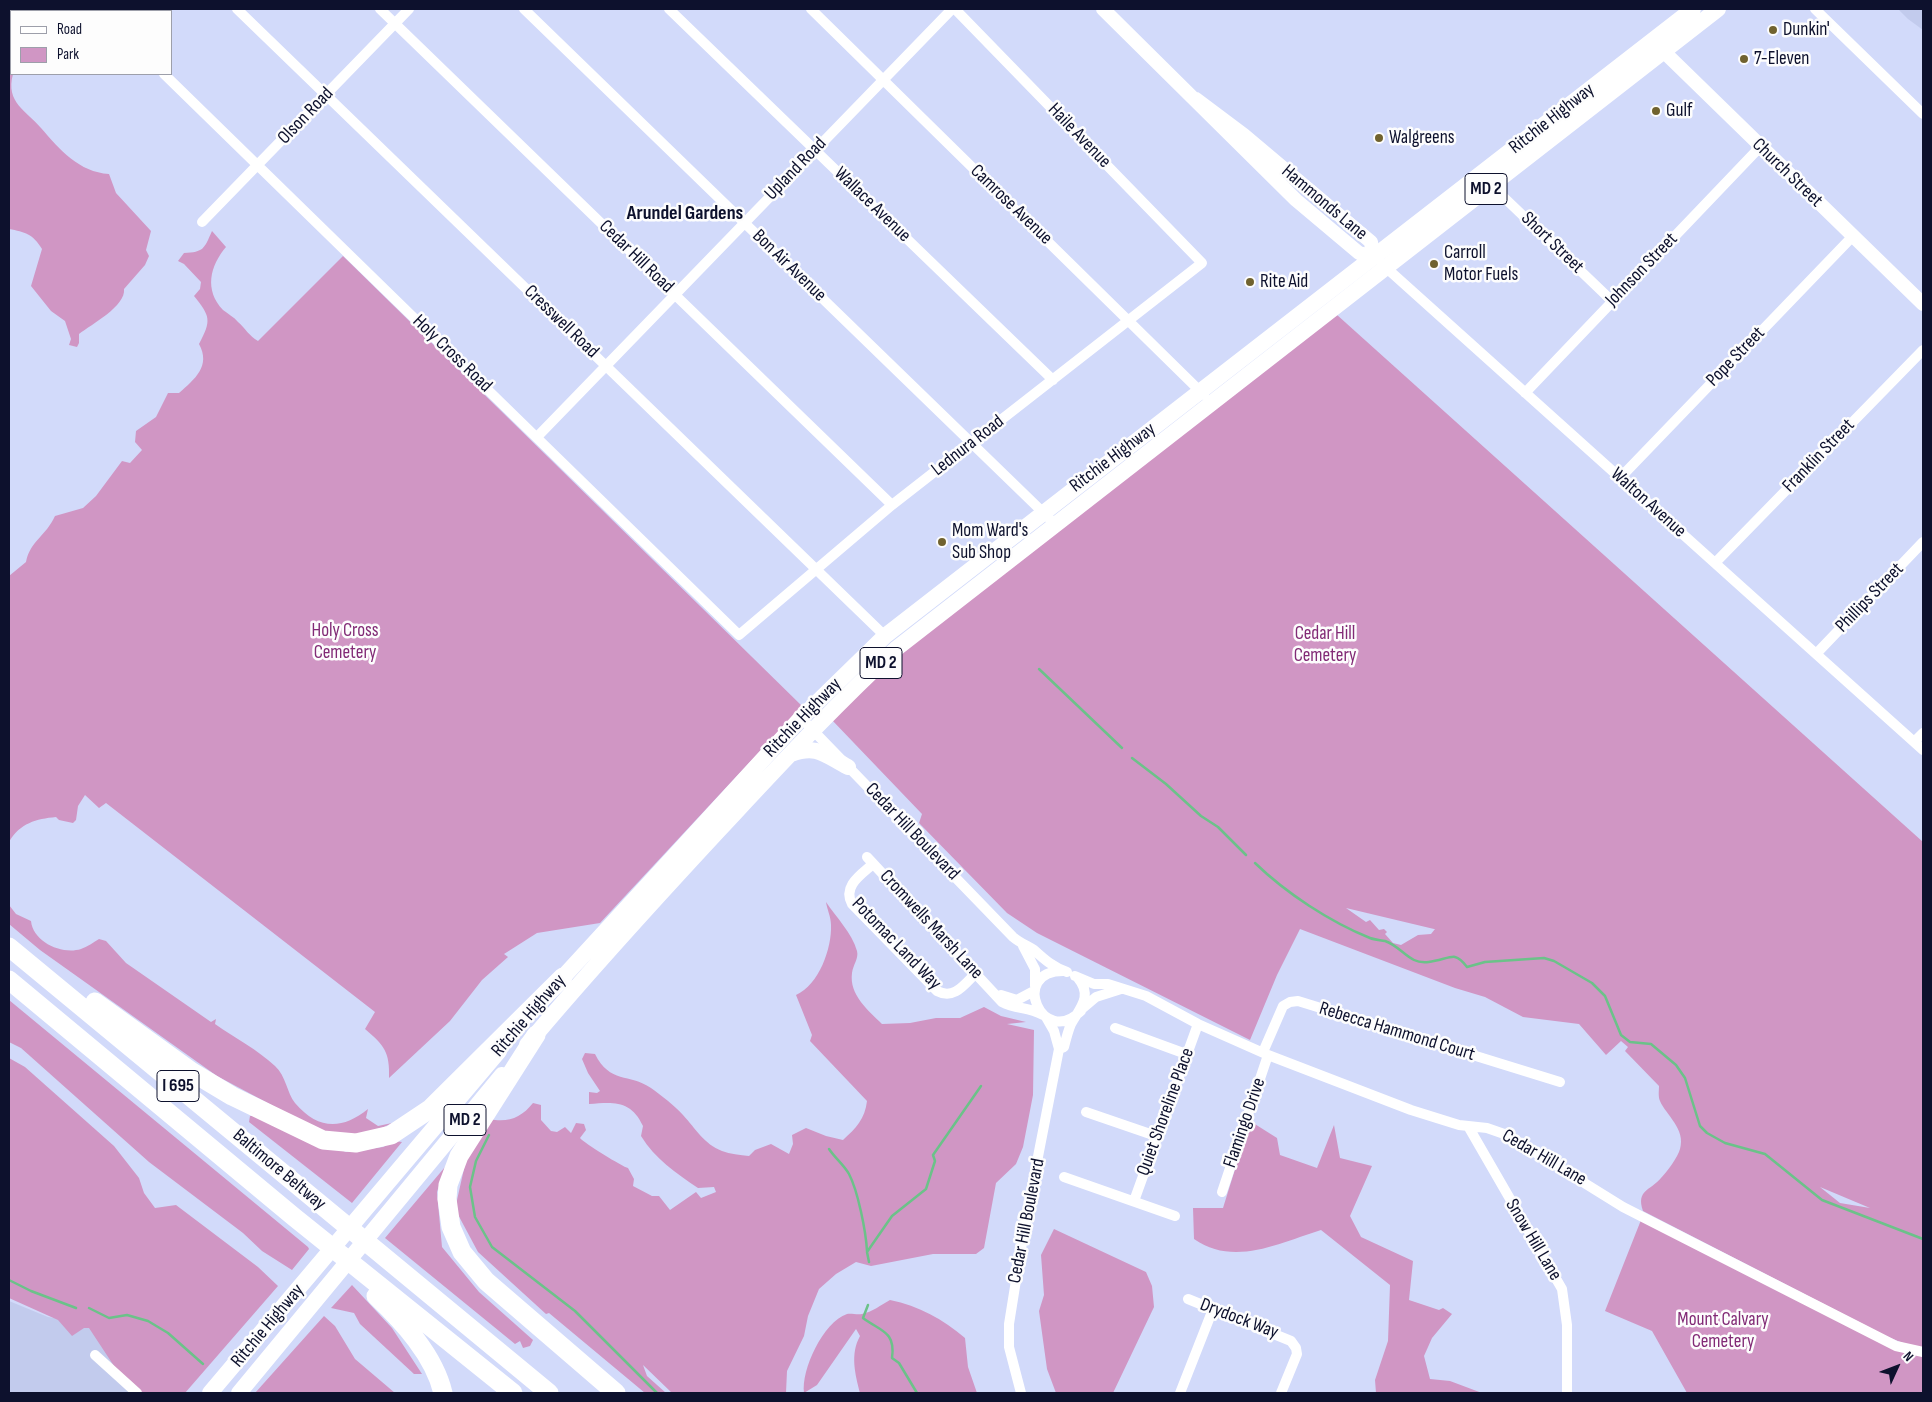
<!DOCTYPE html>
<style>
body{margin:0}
#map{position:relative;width:1932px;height:1402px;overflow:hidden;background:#d2dafa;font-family:"Sofia Sans Condensed",sans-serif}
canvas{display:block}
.frame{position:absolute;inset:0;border:10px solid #0d112d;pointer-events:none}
.legend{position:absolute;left:10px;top:10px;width:162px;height:65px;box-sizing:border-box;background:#fdfdfd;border:1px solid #9d9faa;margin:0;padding:6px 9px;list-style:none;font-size:15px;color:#0d112d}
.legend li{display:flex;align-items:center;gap:10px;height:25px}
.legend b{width:25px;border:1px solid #9d9faa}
.north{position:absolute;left:1872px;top:1342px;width:50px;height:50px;-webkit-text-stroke:4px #fdfdfd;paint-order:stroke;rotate:47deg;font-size:14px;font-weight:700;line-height:20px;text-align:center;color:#0d112d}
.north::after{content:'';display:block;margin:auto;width:18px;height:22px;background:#0d112d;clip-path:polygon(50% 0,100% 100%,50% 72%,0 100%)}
</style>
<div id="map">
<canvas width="1932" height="1402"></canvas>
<div class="frame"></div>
<ul class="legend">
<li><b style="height:6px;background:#fff"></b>Road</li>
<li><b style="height:14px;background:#d096c4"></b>Park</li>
</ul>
<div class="north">N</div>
</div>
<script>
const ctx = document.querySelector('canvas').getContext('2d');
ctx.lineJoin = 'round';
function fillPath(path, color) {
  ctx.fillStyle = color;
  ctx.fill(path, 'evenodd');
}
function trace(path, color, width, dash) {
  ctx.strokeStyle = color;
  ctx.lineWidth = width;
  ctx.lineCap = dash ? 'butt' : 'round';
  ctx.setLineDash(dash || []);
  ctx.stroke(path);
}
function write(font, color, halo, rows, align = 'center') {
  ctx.font = font + ' "Sofia Sans Condensed",sans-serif';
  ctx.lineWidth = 5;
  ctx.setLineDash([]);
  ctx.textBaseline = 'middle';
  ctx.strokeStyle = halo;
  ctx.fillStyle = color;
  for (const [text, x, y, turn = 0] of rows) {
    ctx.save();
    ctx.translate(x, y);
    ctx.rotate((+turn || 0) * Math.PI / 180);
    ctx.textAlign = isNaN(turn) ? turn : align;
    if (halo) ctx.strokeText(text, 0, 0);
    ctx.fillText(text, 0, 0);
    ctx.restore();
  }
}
fillPath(new Path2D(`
 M1898 9H1923V30L1908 19Z
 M9 1301 48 1317 86 1323 166 1393H9Z`), '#c2cbed');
fillPath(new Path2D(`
 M9 9H14L11 11V74H13C5 103 27 111 41 128 60 150 79 172 109 174L116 193 151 231 146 250 149 256 145 265 124 289C126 306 92 324 79 334V343L77 347 69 345 71 339 65 321 51 311 31 286 42 249C33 234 25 232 9 229Z
 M212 231 226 247C210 266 204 290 223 310 228 314 234 317 238 322 245 328 249 336 258 341L343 256 802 706 600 923 537 933 504 954 508 957 482 980 450 1021 389 1078C390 1052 384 1045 365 1029L375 1012 106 803 99 808 85 795 78 806 76 820 73 823 59 820 56 817C36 819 20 823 9 842V576L26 562C30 541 46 536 55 516L83 508 96 496 122 461 130 463 142 450 135 442 136 431 156 417 168 393H179C195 379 211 366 199 344 212 320 210 316 194 296L200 289 201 282 184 264 178 261 184 253C204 252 204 249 212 231Z
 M1336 314 1923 842V1348L1908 1345 1888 1337 1643 1211C1636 1190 1650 1191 1661 1178 1667 1172 1678 1157 1680 1149 1686 1129 1666 1115 1660 1101 1658 1097 1659 1090 1659 1086L1625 1051 1628 1047 1621 1041 1606 1055 1579 1024 1523 1017 1485 997 1455 988 1300 929 1277 975 1250 1040 1037 933 1007 913 919 823 922 814 831 719 900 653ZM1346 908 1434 929H1435L1431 934 1418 935 1401 945 1393 943 1385 934 1387 932 1384 929 1379 930 1370 920 1366 922ZM1820 1187 1870 1208 1840 1203Z
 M826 902C836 917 852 933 857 951 859 958 853 965 852 973 849 995 868 1010 882 1024L910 1023 936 1018H960L984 1007 1001 1016 1026 1022 1007 1024 1034 1030 1033 1095 1023 1147 1016 1164 996 1183 984 1248 976 1254H933L871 1266 856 1262 836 1274 819 1289 808 1316 804 1336 787 1371 786 1393H672L643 1365 647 1376 666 1393H645L549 1313 546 1314 478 1252 455 1209 468 1151 489 1119C508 1123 521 1118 533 1103L541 1105V1120L551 1131 557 1132 565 1127 571 1133 576 1123 584 1124 586 1130 580 1138C584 1143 623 1167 628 1168L634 1179 633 1186 652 1196H659L670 1210 696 1192 701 1198 716 1192 714 1187 698 1188C676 1173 655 1159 641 1136L643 1126C631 1100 614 1102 589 1104V1092L597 1093 600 1091 588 1073 582 1059 585 1053 595 1054C610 1084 629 1073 651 1088 662 1096 674 1105 683 1115 696 1129 704 1144 722 1151 730 1154 740 1155 749 1156L755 1150 771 1144 789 1154 793 1144 792 1135 806 1128 826 1136 843 1140C856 1128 865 1119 867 1101L810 1041 812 1035 796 995C819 985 832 948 831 925 831 917 827 909 826 902Z
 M9 905 16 914 31 921C33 942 62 955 81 949 87 947 94 942 99 939L106 941 126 963 211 1022 216 1019 215 1024C235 1038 258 1050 275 1066 286 1076 287 1093 295 1103 318 1130 342 1130 368 1109L366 1118 378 1126 392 1123 362 1138 324 1133 217 1076 40 950 9 924Z
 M9 1000 308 1247 309 1249 292 1270 262 1251 243 1233 149 1162 21 1048 9 1042Z
 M9 1058 25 1067 114 1146 139 1178 144 1193 155 1208 176 1205 258 1267 278 1286 185 1393H143L116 1369 89 1328H84L72 1336 58 1320 9 1298Z
 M250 1116H258L346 1152 383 1147 394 1141 402 1142 352 1203 249 1122Z
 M1250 1121 1277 1138 1280 1155 1317 1168 1334 1125 1340 1158 1372 1166 1350 1216 1361 1237 1413 1261 1409 1300 1439 1310 1443 1308 1452 1314 1432 1338 1424 1356 1430 1379 1450 1381 1482 1393H1376L1375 1380 1388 1341 1390 1285 1321 1230C1279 1243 1234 1267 1194 1239L1193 1208H1223Z
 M445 1167 437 1192 442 1247 479 1292 533 1340 530 1346 523 1348 520 1341 515 1344 385 1238Z
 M1641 1220 1923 1354V1393H1687L1652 1331 1605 1311Z
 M1054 1229 1146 1272 1152 1286 1154 1307 1113 1393H1056L1047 1369 1039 1311 1044 1295 1041 1255Z
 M352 1285 392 1328 422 1374H414L360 1324 354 1313 331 1308Z
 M890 1300C919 1306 943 1319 965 1338L968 1367 977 1393H860C855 1374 850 1354 860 1336L856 1329 817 1385 804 1393C801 1370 823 1322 847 1314 851 1313 857 1315 862 1314 872 1312 881 1305 890 1300Z
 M324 1316 335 1326 355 1359 395 1393H255Z`), '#d096c4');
trace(new Path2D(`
 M1039 669 1122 748
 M1132 758 1166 784 1201 816 1218 827 1246 855
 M1255 863C1286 893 1330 922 1370 938 1375 940 1381 940 1385 941 1397 945 1404 955 1414 960 1428 967 1449 955 1455 957 1459 958 1464 963 1467 967L1485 962 1544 958 1554 961 1592 983 1605 996 1621 1035 1630 1042 1651 1044 1676 1065 1685 1078 1700 1126 1707 1133 1725 1143 1765 1154 1822 1200 1923 1239
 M489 1135 476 1161 470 1187 475 1217 492 1247 575 1311 657 1393
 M829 1149C835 1158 844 1165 849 1174 858 1191 866 1232 867 1251
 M869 1262 867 1252 892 1216 926 1189 935 1161 933 1155 981 1086
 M9 1280 31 1291 76 1308
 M868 1305 863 1318C880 1331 896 1331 892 1358L899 1363 917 1393
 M89 1308 109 1318 127 1315 148 1321 168 1333 203 1364`), '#6bc289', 2.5);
trace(new Path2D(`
 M98 9 100 11
 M237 9 885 636
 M380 9 892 505
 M524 9 1055 524
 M669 9 1053 380
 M811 9 1204 395
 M1815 9 1923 114
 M164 74 739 635 892 505 1202 263 955 9
 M1491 185 1612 301
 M202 222 409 9
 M1382 264 1923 750
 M1525 393 1760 147
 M537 437 952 9
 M1620 478 1853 236
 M1715 563 1923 350
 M1816 654 1923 542
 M801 718 1013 937C1020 943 1028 946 1034 950 1045 960 1053 967 1067 972
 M1914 742 1923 733
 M867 857 1002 1002C1017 1010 1028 1006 1043 1015
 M873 864C862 874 842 886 852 904L937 991C954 1000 964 985 976 973
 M1023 946 1035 969V986
 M1063 971C1009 971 1042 1049 1081 1011
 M1075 976 1094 984H1108L1146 996 1198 1024 1268 1055 1411 1110 1459 1125 1487 1128 1507 1135 1623 1207 1896 1346 1923 1352
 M1001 995 1017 1000 1034 991
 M1083 1008 1096 997 1121 989
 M1115 1028 1186 1054
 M1059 1049 1064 1047C1066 1039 1068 1031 1071 1024 1080 1008 1093 996 1078 978
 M1263 1052 1283 1006 1290 1002 1298 1001 1560 1082
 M1086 1112 1156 1136
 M1468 1126 1562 1289 1567 1325V1393
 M1064 1177 1175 1216
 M1222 1192 1268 1055
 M1134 1201 1198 1024
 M1188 1299 1291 1341 1296 1348 1297 1354 1281 1393
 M95 1355 137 1393
 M1021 1393 1009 1347V1324L1026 1218 1059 1049 1054 1031 1046 1017
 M1180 1393 1213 1309`), '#fff', 10);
trace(new Path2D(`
 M1103 9 1296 200 1359 253 1373 257 1371 242 1244 135 1196 99
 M1657 45 1923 304`), '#fff', 14);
trace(new Path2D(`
 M791 754C817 744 825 755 848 767
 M554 987 801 718 885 636 1693 9
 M527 1045C589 971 654 900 719 830 777 768 834 706 897 648L1718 9
 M210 1393 499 1051
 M239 1393 502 1075`), '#fff', 16);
trace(new Path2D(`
 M9 947 549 1393
 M9 980 294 1217 513 1393
 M95 1002 192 1072 232 1096 323 1140 356 1143 391 1135 430 1109 563 977
 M536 1035 459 1156 448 1185 447 1199 451 1227 462 1252 486 1281 616 1393
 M376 1296C403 1322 434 1355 443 1393`), '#fff', 19);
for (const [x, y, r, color] of [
 [1773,30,5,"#70622f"],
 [1744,59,5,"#70622f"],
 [1656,111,5,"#70622f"],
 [1379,138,5,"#70622f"],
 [1434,264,5,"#70622f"],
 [1250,282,5,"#70622f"],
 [942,542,5,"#70622f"]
]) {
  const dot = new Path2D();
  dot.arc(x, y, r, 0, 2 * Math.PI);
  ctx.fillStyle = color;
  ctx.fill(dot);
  trace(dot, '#fdfdfd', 2);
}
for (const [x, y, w] of [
 [1486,189,42],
 [881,663,42],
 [178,1086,42],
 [465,1120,42]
]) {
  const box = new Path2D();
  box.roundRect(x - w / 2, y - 15.5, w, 31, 4);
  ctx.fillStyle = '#fdfdfd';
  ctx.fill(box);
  trace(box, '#0d112d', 1);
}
write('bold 18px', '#0d112d', null, [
 ["MD 2",1486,189],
 ["MD 2",881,663],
 ["I 695",178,1086],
 ["MD 2",465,1120]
]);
write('19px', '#0d112d', '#fdfdfd', [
 ["Dunkin'",1783,30],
 ["7-Eleven",1754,59],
 ["Gulf",1666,111],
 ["Walgreens",1389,138],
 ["Carroll",1444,253],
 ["Motor Fuels",1444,275],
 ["Rite Aid",1260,282],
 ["Mom Ward's",952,531],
 ["Sub Shop",952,553]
], 'left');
write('19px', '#0d112d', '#fdfdfd', [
 ["Olson Road",306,116,-46],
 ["Ritchie Highway",1552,119,-38],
 ["Haile Avenue",1079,136,46],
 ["Upland Road",796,169,-46],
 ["Church Street",1787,173,44],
 ["Hammonds Lane",1324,203,40],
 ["Wallace Avenue",872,205,44],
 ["Camrose Avenue",1011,205,44],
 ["Short Street",1552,243,44],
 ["Cedar Hill Road",636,257,44],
 ["Bon Air Avenue",789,266,44],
 ["Johnson Street",1642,270,-46],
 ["Cresswell Road",561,322,44],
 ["Holy Cross Road",452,354,44],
 ["Pope Street",1736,357,-46],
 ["Lednura Road",968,446,-38],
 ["Franklin Street",1819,456,-46],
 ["Ritchie Highway",1113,458,-37],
 ["Walton Avenue",1648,503,42],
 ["Phillips Street",1870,598,-46],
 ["Ritchie Highway",803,718,-46],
 ["Cedar Hill Boulevard",912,832,46],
 ["Cromwells Marsh Lane",931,925,47],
 ["Potomac Land Way",896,944,46],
 ["Ritchie Highway",529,1016,-49],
 ["Rebecca Hammond Court",1397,1032,17],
 ["Quiet Shoreline Place",1166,1112,-70],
 ["Flamingo Drive",1245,1123,-71],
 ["Cedar Hill Lane",1544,1158,30],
 ["Baltimore Beltway",279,1170,40],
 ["Cedar Hill Boulevard",1027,1221,-79],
 ["Snow Hill Lane",1533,1240,59],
 ["Drydock Way",1239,1319,21],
 ["Ritchie Highway",268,1326,-50]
]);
write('19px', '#822b76', '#fdfdfd', [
 ["Holy Cross",345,631],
 ["Cemetery",345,653],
 ["Cedar Hill",1325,634],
 ["Cemetery",1325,656],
 ["Mount Calvary",1723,1320],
 ["Cemetery",1723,1342]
]);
write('bold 20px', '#0d112d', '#fdfdfd', [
 ["Arundel Gardens",685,214]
]);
</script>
